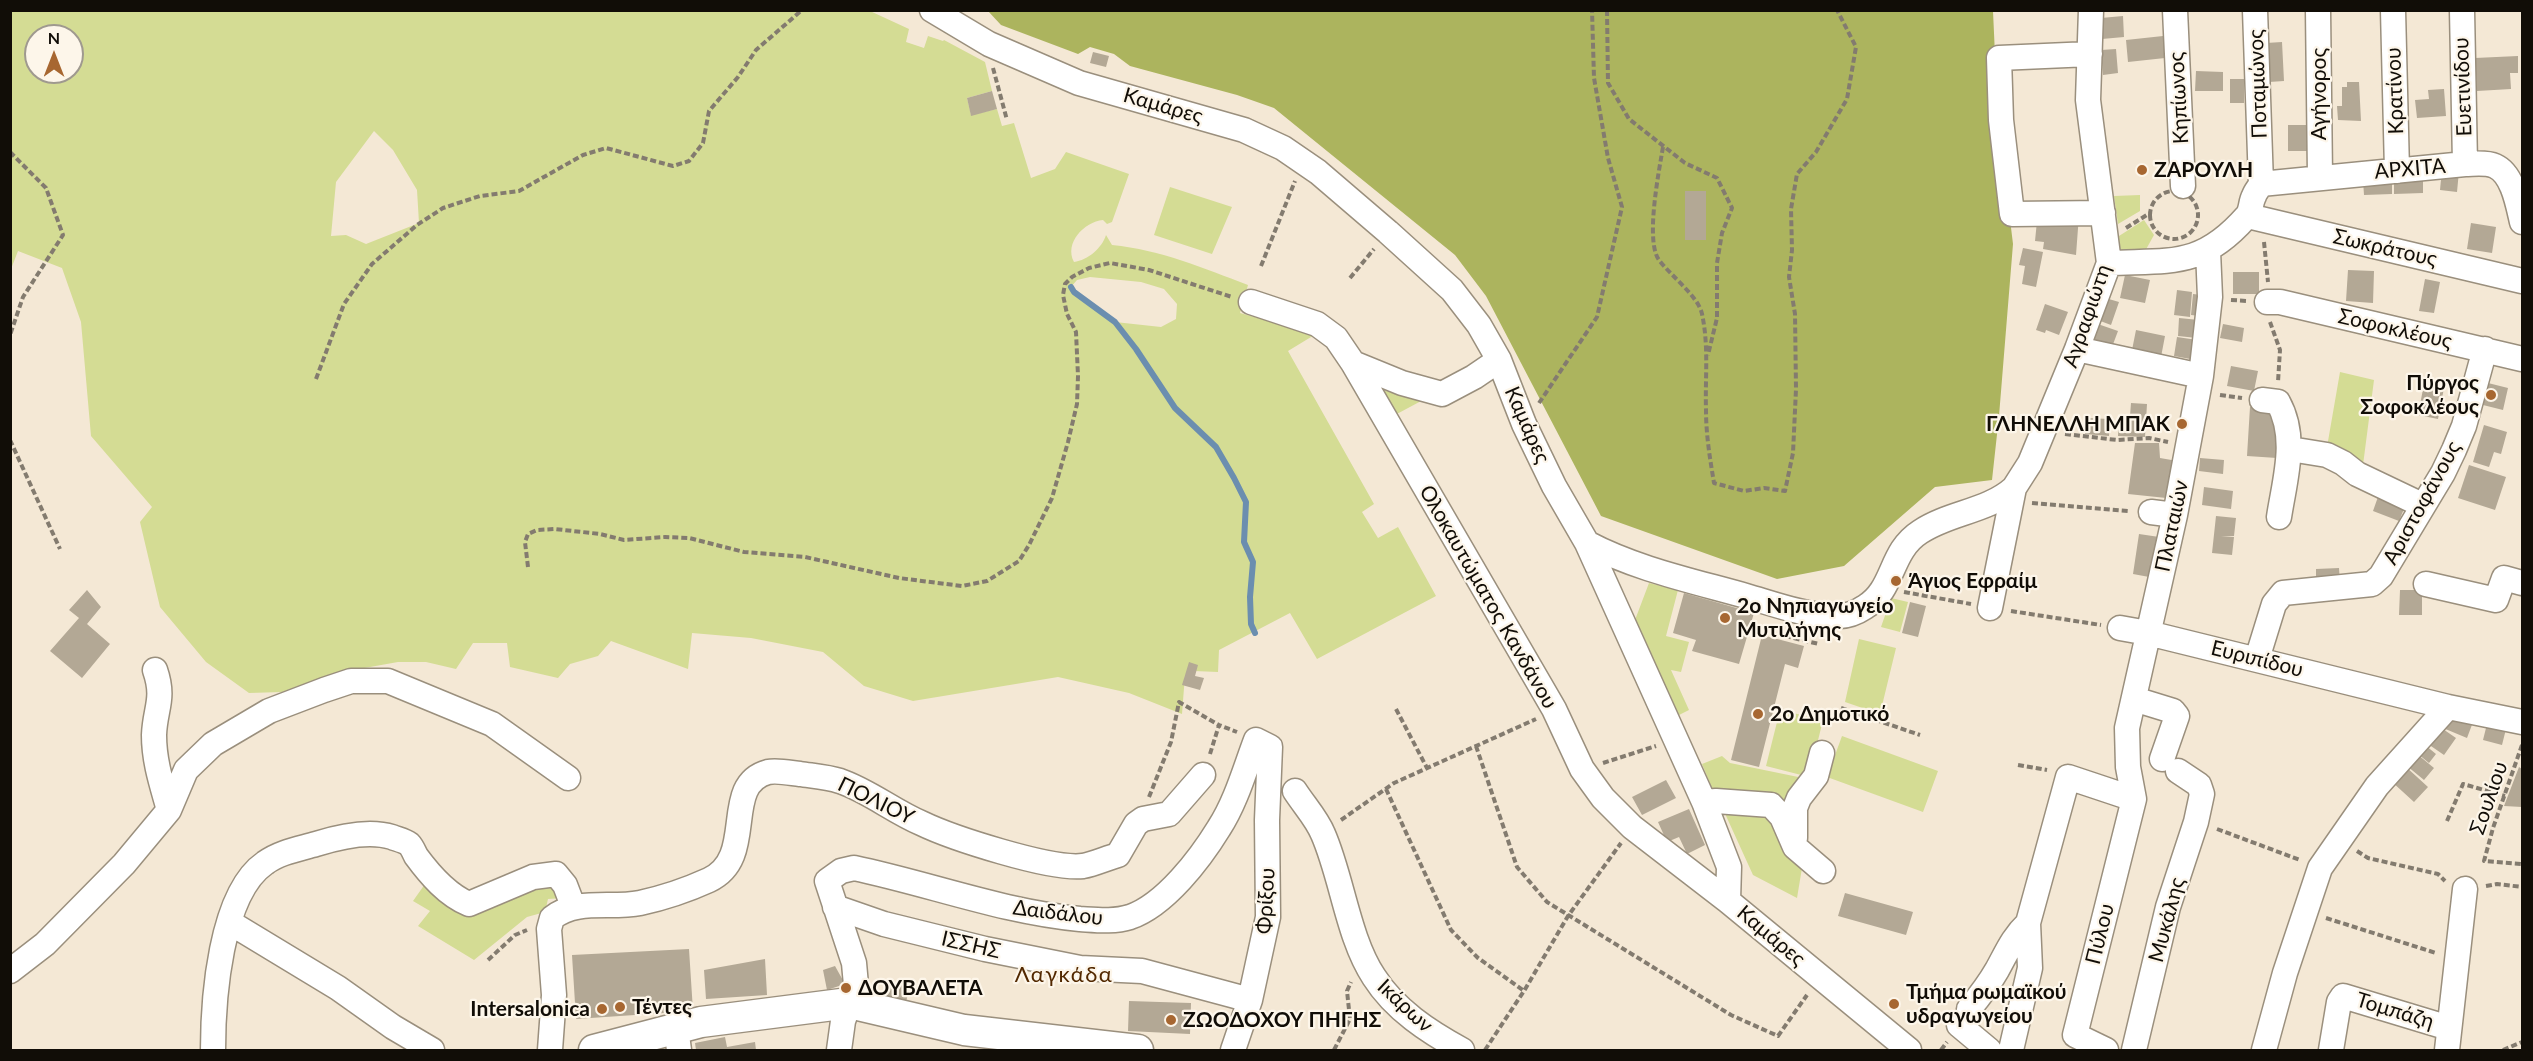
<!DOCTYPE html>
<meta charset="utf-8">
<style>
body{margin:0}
#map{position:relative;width:2533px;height:1061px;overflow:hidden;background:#f4e8d5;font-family:Lato,sans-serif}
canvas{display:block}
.frame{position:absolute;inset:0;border:12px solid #110d07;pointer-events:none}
.north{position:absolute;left:24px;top:24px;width:60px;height:60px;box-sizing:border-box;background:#fdf6ea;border:2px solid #9f998f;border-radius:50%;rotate:0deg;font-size:16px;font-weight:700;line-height:24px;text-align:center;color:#110d07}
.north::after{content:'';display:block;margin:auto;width:21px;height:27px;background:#a76731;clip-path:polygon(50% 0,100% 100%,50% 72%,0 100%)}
</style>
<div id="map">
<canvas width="2533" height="1061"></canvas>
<div class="frame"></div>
<div class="north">N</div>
</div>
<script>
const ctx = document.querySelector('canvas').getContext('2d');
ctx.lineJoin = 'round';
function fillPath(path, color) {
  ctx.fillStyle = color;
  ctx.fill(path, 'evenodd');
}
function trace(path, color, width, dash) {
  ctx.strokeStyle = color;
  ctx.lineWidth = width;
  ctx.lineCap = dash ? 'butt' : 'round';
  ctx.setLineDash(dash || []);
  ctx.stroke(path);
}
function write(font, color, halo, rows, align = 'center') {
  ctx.font = font + ' Lato,sans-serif';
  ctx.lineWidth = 4.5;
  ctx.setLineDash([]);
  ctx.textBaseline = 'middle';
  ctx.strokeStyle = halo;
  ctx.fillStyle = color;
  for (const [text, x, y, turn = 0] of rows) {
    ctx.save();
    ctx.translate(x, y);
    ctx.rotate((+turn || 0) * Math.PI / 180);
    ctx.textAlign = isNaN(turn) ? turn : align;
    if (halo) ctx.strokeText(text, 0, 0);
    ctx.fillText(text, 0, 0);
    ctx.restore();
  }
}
fillPath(new Path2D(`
 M11 11H870L909 29 906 42 924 48 928 36 943 41 944 40 985 62 992 91 967 98 971 115 997 109 1002 126 1014 123 1031 178 1055 169 1066 152 1129 174 1112 222 1107 224 1103 220C1084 222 1064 243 1074 262 1088 260 1102 248 1106 235L1112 245C1161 250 1203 268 1248 285L1240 313 1316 334 1288 351 1374 504 1362 512 1378 538 1398 527 1436 596 1317 659 1290 613 1219 650 1218 672 1194 671 1185 675 1182 714 1129 693 1058 677 913 701 864 686 823 652 751 638 692 633 688 669 611 641 598 656 570 664 558 678 510 667 507 643H473L456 669 426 662H398L342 672 282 692 249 693 206 662 160 607 140 522 152 507 91 436 81 322 62 268 18 251 11 269ZM36 36H72V72H36ZM374 131 393 150 417 190 419 223 366 244 346 235 331 236 336 182ZM1090 277 1141 282 1164 289 1177 304 1176 319 1161 327 1115 322 1074 292 1071 287 1077 280Z
 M1170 187 1232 207 1212 254 1154 235Z
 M2140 195V211L2118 224 2114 196Z
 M2144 220 2154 235 2144 253 2120 251 2119 236Z
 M2340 372 2374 380 2363 465 2327 447Z
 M1380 389 1398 395 1400 392 1423 400 1395 415Z
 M1649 583 1678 590 1666 636 1689 642 1681 672 1671 670 1689 710 1679 715 1635 620Z
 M1891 598 1908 602 1900 632 1881 627Z
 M1859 639 1896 648 1880 714 1845 702Z
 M1780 710 1823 720 1809 777 1766 766Z
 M1842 736 1938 771 1923 812 1827 777Z
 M1722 756 1730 763 1808 779 1788 805 1714 793 1702 764Z
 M1722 807 1761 810 1803 862 1797 898 1753 875Z
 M425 884 446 903 556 884 564 898 548 899 545 912 527 917 474 960 418 926 430 911 413 901Z`), '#d4dc94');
fillPath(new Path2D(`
 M988 11H1993L1998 121 2013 244 1999 416 1992 480 1935 487 1844 566 1777 579 1601 516 1486 296 1455 255 1274 108 1237 95 1130 66 1114 54 1090 47 1078 54 1001 25Z`), '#acb45e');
trace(new Path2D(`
 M1071 287 1074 292 1115 322 1136 349 1175 408 1216 447 1234 478 1246 502 1244 542 1253 562 1250 597 1251 624 1255 633`), '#6b8eaf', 6);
fillPath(new Path2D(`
 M2123 16 2124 37 2102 39 2101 18Z
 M2163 36 2165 58 2128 62 2126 40Z
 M2282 42 2284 81 2269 82 2266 43Z
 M2116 49 2118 73 2103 75 2101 50Z
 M1093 52 1109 56 1106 67 1090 63Z
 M2518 56V73H2510L2511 89 2477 91 2475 58Z
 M2196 71 2223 72V91H2195Z
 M2230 79H2244V103H2230Z
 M2347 82H2359L2361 121 2338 120 2337 106H2342V87H2347Z
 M2444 89 2446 116 2417 118 2415 100 2429 99 2428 90Z
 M992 91 997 109 971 116 967 98Z
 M2288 125H2306L2307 151H2288Z
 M2442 169 2459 171 2457 192 2440 190Z
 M2392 178V194L2364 195 2363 180Z
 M2423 178V193L2394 194V179Z
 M1685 191H1706V240H1685Z
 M2079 215 2076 255 2043 249 2044 242 2035 241 2037 221Z
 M2471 223 2496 227 2492 253 2467 249Z
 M2023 248 2043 252 2036 287 2022 284 2025 266 2019 265Z
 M2348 270 2374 271 2373 303 2346 301Z
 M2233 272H2259V294H2233Z
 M2125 275 2150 280 2145 303 2120 298Z
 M2425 279 2440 282 2434 313 2419 311Z
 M2177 290 2192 292 2190 317 2174 315Z
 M2193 294 2202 295 2200 316 2191 315Z
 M2102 297 2119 302 2111 325 2095 319Z
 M2045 304 2068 312 2059 335 2046 330 2045 333 2036 330Z
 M2179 318 2199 320 2197 338 2178 336Z
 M2092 322 2118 331 2112 347 2086 337Z
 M2223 324 2244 328 2242 342 2220 338Z
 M2136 330 2165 336 2161 357 2132 350Z
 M2177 337 2204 341 2201 361 2174 356Z
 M2231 366 2258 371 2254 391 2227 386Z
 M2480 381 2508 388 2503 410 2475 403Z
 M2424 384 2444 388 2438 419 2418 415Z
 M2131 403 2147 404 2145 437 2118 436 2119 416H2130Z
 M2250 407 2279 409 2277 458 2247 456Z
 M2085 418 2110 419 2109 436 2085 434Z
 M2484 425 2507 432 2501 454 2494 452 2489 467 2473 462Z
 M2135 443H2159L2160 458 2183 462 2176 499 2128 494Z
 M2200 458 2224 460 2223 474 2199 471Z
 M2469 465 2506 477 2495 510 2458 498Z
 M2204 487 2233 491 2231 509 2202 505Z
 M2379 494 2406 504 2399 521 2373 511Z
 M2216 516 2236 518 2234 536H2221L2234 537 2232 555 2212 553Z
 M2139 534 2166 538 2160 579 2133 574Z
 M2339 568 2340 583 2316 582V569Z
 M87 590 101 607 87 624 110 644 82 678 50 651 79 618 69 610Z
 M2400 590H2422V615H2399Z
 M1684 593 1754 613 1739 664 1692 651 1696 640 1673 633Z
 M1910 602 1926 606 1918 637 1902 633Z
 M1762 635 1804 646 1798 668 1785 664 1759 767 1731 760Z
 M1189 662 1198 665 1195 676 1204 678 1200 690 1182 685Z
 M2454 711 2476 714 2467 738 2443 728Z
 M2489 716 2508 721 2502 745 2483 740Z
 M2440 727 2456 738 2444 755 2428 744Z
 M2425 745 2436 754 2429 763 2418 754Z
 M2417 754 2434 768 2424 780 2407 766Z
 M2405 766 2428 787 2414 802 2391 781Z
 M2519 767 2522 769V807L2504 806Z
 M1666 780 1676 798 1642 815 1632 797Z
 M1689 809 1705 845 1687 854 1679 837 1667 842 1658 822Z
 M1845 893 1913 912 1906 935 1838 916Z
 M689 949 693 1011 576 1019 572 955Z
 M765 959 767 995 706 999 704 970Z
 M835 966 845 984 827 990 823 970Z
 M886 980 910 986 906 1002 882 996Z
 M1129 1001 1191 1003 1190 1034 1128 1031Z
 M725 1037 727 1047 755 1042 756 1050H696L695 1043Z`), '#b3a895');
const minor = new Path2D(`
 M932 10 989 44 1079 83 1244 130 1283 148 1318 172 1388 232 1452 290 1479 325 1499 360 1524 424 1554 486 1587 543 1704 802 1729 867 1728 901
 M2175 10 2183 186
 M2318 10 2320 177
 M2393 10 2397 171
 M2462 10 2465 164
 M2090 54 1999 58 2001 120 2012 214 2103 213
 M2261 184 2465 164C2474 164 2486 162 2495 166 2513 174 2518 205 2522 222
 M2248 216 2522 281
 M2109 263C2171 260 2201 268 2246 217 2252 211 2250 203 2254 196 2255 192 2259 188 2261 184L2255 10
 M1251 302 1317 324 1336 338 1353 363 1554 709 1582 769 1603 798 1632 827 1728 901 1909 1050
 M2267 302H2280L2522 359
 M2077 349 2201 376
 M1353 363 1402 383 1442 394 1474 377 1499 360
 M2262 400 2278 402C2298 438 2285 478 2279 517
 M2290 449 2327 455 2343 463 2357 474 2422 505
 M2151 512 2175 515
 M1587 543C1636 569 1693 581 1746 596 1774 604 1806 616 1835 616 1846 617 1856 613 1865 607 1895 589 1889 552 1920 532 1950 512 1987 512 2014 488
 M2426 584 2496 600 2504 578 2522 583
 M1990 608 2014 488 2030 463 2077 349 2109 263 2088 100 2091 10
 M2120 628 2148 633 2448 707 2522 722
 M2257 659 2274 604 2283 593 2372 584 2381 576 2443 473 2454 450 2464 426 2485 349
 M155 670C165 699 155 708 154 735 154 762 162 785 169 810
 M2134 699 2173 711 2177 716 2162 759
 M1295 791C1304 805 1317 819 1323 834 1342 877 1348 938 1374 977 1395 1010 1429 1032 1462 1050
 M1704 802 1716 801 1771 805 1782 817 1795 847 1823 871
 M1795 838V808L1799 798 1816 776 1822 753
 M835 907 884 924 985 949 1080 968 1142 971 1250 1000
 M229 922 338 988 393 1027 432 1050
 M10 971 45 944 124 864 169 810 186 770 213 744 269 711 324 690 351 681H388L492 724 568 778
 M1969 1009C1979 997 1989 984 1997 970 2007 952 2013 937 2028 923
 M1959 1025 1989 1050
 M676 1028 679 1050
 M213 1050C213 1000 220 894 265 863 280 852 299 849 316 844 338 837 370 830 392 837 397 839 405 841 409 844 412 847 414 852 416 856 430 875 447 895 469 904L533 877 556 874 565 885 573 906
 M550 1050 554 995 549 929 552 918C577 898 610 909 640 903 663 898 687 890 709 880 758 857 720 785 768 772 777 770 791 773 800 774 813 776 827 777 840 781 869 791 893 811 921 823 952 838 1051 870 1083 866 1094 864 1107 858 1118 855L1136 824 1143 819 1169 814 1203 775
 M839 1050 843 1021 856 985 854 963 827 881 841 871 854 868C930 884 1003 912 1080 919 1097 920 1114 922 1130 917 1165 905 1200 859 1219 828 1236 802 1245 769 1256 740L1270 747 1267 820 1268 917 1250 1000 1233 1050
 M2011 1050 2030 968 2028 923 2068 777 2134 799
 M2106 1050 2075 1035 2134 799 2128 767 2127 728 2175 515 2201 376 2210 297 2208 251
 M2134 1050 2168 907 2196 822 2202 794 2199 785 2178 771
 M2264 1050 2285 973 2320 868 2377 786 2448 707
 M2331 1050 2339 1002 2343 996 2449 1028
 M2447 1050 2465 889`);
const major = new Path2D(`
 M594 1050 701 1022 849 1003 964 1030 1138 1050`);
trace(minor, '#9a8f7d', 27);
trace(major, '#9a8f7d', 33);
trace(new Path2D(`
 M1607 10 1608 83 1629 119 1685 163 1717 178 1732 208 1722 233 1717 263V318L1708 355
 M993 68 1007 120
 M1663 147C1659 171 1645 241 1659 260 1670 275 1699 297 1702 314 1709 346 1705 378 1706 410 1706 435 1710 459 1714 483L1744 491 1764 488 1785 491 1793 453 1796 389 1795 314 1789 277 1792 250 1791 209 1797 174 1816 152 1847 99 1856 47 1837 10
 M10 152 46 188 63 235 23 297 10 335
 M2150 215a24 24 0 1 1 48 0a24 24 0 1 1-48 0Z
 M2126 228 2150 213
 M2264 242 2268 282
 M1261 266 1295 181
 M1350 278 1374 249
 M2231 300 2248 301
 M2270 322 2280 350 2278 382
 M316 379 344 304 372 264 417 225 443 208 480 196 519 191 583 155 606 148 673 166 689 161 703 143 709 111 738 77 756 50 802 10
 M2220 395 2242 398
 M1539 403 1597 317 1622 207 1608 158 1594 78 1592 10
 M2065 434 2117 440 2149 438 2168 442
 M10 440 60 549
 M2032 503 2129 511
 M528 567 525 542 528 534 537 530 555 529 600 534 624 540 665 537 689 538 744 552 805 557 899 578 962 586 987 581 1019 561 1029 545 1052 498 1068 442 1077 404 1078 376 1076 332 1067 314 1063 295 1065 284 1072 277 1089 268 1110 263 1149 270 1232 297
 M1904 592 1971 604
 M2011 611 2101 625
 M1785 636 1819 644
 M1841 708 1920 735
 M1396 709 1427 768
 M2522 745 2493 828 2484 861 2522 864
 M1476 746 1517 867 1547 902 1731 1015 1778 1036 1807 995
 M1210 754 1219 725 1237 732
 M1603 763 1656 746
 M2018 765 2047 770
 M1386 789 1451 930 1478 958 1524 991
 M1149 797 1171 742 1179 702 1219 725
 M1341 820 1394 783 1536 719
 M2447 821 2463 784 2505 796
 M2217 829 2300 860
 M2357 851 2368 858 2438 874 2445 881
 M2486 886 2497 884 2522 887
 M2326 918 2436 953
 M488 960 515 935 527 930
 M1334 1050 1350 1019 1347 991 1351 982
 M1485 1050 1524 991 1568 916 1621 843
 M1941 1050 1947 1042
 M2503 1050 2522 1042`), '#837b6f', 4, [6, 3]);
trace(minor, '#fff', 24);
trace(major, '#fff', 30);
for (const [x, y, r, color] of [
 [2142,170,6,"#a76731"],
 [2491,395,6,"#a76731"],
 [2182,424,6,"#a76731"],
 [1896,581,6,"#a76731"],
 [1725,618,6,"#a76731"],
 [1758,714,6,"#a76731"],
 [846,988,6,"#a76731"],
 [1894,1004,6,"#a76731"],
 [620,1007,6,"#a76731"],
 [602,1009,6,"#a76731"],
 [1171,1020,6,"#a76731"]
]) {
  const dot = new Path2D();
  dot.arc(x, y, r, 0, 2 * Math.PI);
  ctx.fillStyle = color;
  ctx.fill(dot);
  trace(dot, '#fdf6ea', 2);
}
write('21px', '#110d07', '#fdf6ea', [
 ["Ποταμώνος",2258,84,-92],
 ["Ευετινίδου",2463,87,-92],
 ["Κρατίνου",2395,91,-92],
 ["Αγήνορος",2319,94,-90],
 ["Κηπίωνος",2179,98,-93],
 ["Καμάρες",1163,106,16],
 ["ΑΡΧΙΤΑ",2410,169,-5],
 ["Σωκράτους",2385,248,13],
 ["Αγραφιώτη",2087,316,-71],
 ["Σοφοκλέους",2395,329,13],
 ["Καμάρες",1527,425,66],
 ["Αριστοφάνους",2422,503,-61],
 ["Πλαταιών",2172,526,-78],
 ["Ολοκαυτώματος Κανδάνου",1488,597,60],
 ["Ευριπίδου",2257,659,14],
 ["Σουλίου",2489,798,-71],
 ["ΠΟΛΙΟΥ",876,801,26],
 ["Φρίξου",1266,901,-87],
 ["Δαιδάλου",1058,913,7],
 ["Μυκάλης",2167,920,-75],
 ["Πύλου",2100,934,-76],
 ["Καμάρες",1771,936,40],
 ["ΙΣΣΗΣ",971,945,13],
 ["Ικάρων",1405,1006,43],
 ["Τομπάζη",2395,1011,17]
]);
write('bold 21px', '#110d07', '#fdf6ea', [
 ["ΖΑΡΟΥΛΗ",2154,170],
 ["Πύργος",2479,383,"right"],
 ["Σοφοκλέους",2479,407,"right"],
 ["ΓΛΗΝΕΛΛΗ ΜΠΑΚ",2170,424,"right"],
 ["Άγιος Εφραίμ",1908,581],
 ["2ο Νηπιαγωγείο",1737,606],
 ["Μυτιλήνης",1737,630],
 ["2ο Δημοτικό",1770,714],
 ["ΔΟΥΒΑΛΕΤΑ",858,988],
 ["Τμήμα ρωμαϊκού",1906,992],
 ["υδραγωγείου",1906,1016],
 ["Τέντες",632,1007],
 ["Intersalonica",590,1009,"right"],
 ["ΖΩΟΔΟΧΟΥ ΠΗΓΗΣ",1183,1020]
], 'left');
ctx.letterSpacing = '1.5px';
write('22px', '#522800', '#fdf6ea', [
 ["Λαγκάδα",1064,975]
]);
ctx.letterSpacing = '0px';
</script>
